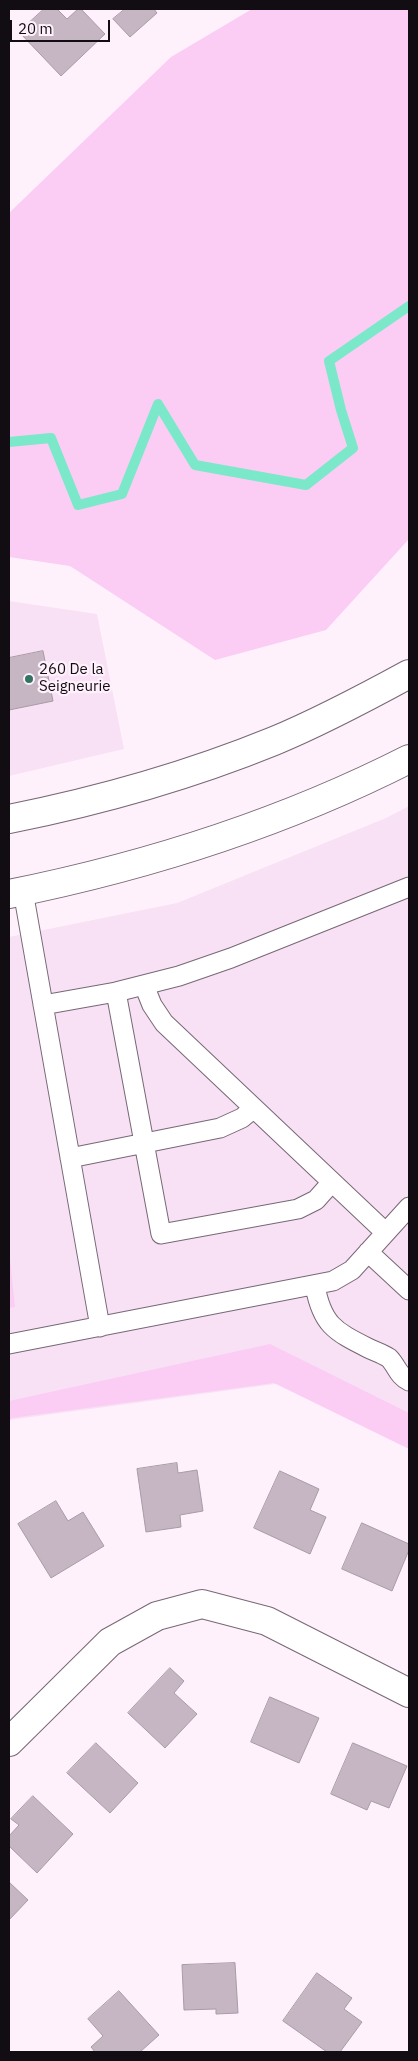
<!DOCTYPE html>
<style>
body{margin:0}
#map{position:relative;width:418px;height:2061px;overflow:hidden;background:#fff1fc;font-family:"IBM Plex Sans",sans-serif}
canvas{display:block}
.frame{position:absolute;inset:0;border:10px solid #120d12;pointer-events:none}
.scale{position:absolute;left:10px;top:20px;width:100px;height:22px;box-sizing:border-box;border:2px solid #120d12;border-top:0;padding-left:6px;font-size:15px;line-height:18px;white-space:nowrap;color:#120d12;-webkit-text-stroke:4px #fff1fc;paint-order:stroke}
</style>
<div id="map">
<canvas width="418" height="2061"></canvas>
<div class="frame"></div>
<div class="scale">20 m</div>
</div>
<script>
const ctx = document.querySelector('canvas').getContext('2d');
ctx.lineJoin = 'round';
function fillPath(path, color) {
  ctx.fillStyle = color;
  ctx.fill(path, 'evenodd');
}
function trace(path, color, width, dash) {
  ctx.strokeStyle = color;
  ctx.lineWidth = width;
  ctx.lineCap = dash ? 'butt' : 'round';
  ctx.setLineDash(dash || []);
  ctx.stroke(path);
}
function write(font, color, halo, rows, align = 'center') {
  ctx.font = font + ' "IBM Plex Sans",sans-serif';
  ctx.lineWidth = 4.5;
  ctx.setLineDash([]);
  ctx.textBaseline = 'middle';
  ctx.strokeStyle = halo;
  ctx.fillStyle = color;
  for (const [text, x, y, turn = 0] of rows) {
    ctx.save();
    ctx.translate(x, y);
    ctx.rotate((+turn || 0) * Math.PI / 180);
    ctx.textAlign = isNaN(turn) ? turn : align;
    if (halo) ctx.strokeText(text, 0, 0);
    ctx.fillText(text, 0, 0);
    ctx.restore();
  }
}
fillPath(new Path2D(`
 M9 601 97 614 124 749 9 776Z
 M409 806V1445L283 1383 9 1420V937L177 903 386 818Z`), '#f8e1f4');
fillPath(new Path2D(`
 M252 9H409V539L326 630 215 660 70 566 9 557V213L171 57Z
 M9 1250 15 1307 9 1308Z
 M270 1344 409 1413V1449L274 1383 12 1418 9 1421V1401Z`), '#fbcdf4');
trace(new Path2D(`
 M9 442 51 438 78 505 122 494 158 404 195 465 306 485 353 448 341 410 329 361 409 306`), '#7be8c9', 10);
const building = new Path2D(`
 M44 9H57L67 19 78 9H81L105 34 61 76 19 32Z
 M125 9H154L157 13 130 37 113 19Z
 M43 651 53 701 9 710V658Z
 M177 1463 178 1473 197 1470 203 1511 180 1515 181 1527 146 1532 137 1469Z
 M280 1471 319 1489 310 1510 326 1517 310 1554 254 1528Z
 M56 1501 68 1521 83 1512 104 1546 51 1578 18 1524Z
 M362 1523 409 1544V1550L392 1591 342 1569Z
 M170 1668 184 1681 174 1693 197 1714 165 1748 128 1713Z
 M270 1697 319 1718 299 1763 251 1742Z
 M96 1743 138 1783 110 1813 67 1773Z
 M353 1743 407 1766 389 1808 371 1801 367 1810 331 1794Z
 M33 1796 73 1834 37 1873 9 1846V1836L19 1825 11 1819Z
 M9 1882 28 1900 9 1920Z
 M235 1963 238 2013 216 2014V2009L184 2010 182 1965Z
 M317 1973 352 1998 344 2009 362 2022 340 2052H327L283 2021Z
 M119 1991 159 2035 140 2052H95L91 2047 103 2036 88 2019Z`);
fillPath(building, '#c6b5c3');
trace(building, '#a99aa7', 1);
const service = new Path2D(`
 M23 891 100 1327
 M144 985 152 1005 164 1023 385 1232
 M116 992 161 1234 298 1209 316 1200 332 1182
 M43 1005 116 992 179 976 231 958 409 887
 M70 1158 220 1128 242 1118 254 1108
 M368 1252 409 1290
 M315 1286C322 1324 334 1331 368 1348 374 1351 383 1354 389 1358 397 1366 398 1376 409 1381
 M9 1344 333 1281 352 1270 409 1207`);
const minor = new Path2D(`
 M9 1742 110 1642 157 1616 202 1604 267 1621 409 1693`);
const secondary = new Path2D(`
 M9 819C99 801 188 776 274 741 320 722 365 698 409 674
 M9 894C148 866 283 823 409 759`);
trace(service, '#776875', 21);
trace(minor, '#776875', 30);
trace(secondary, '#776875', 30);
trace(service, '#fff', 19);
trace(minor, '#fff', 28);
trace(secondary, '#fff', 28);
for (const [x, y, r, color] of [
 [29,679,5,"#337362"]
]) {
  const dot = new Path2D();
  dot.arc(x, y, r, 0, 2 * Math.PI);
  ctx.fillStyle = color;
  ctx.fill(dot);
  trace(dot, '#fff1fc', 2);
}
write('15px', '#120d12', '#fff1fc', [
 ["260 De la",39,670],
 ["Seigneurie",39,687]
], 'left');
</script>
